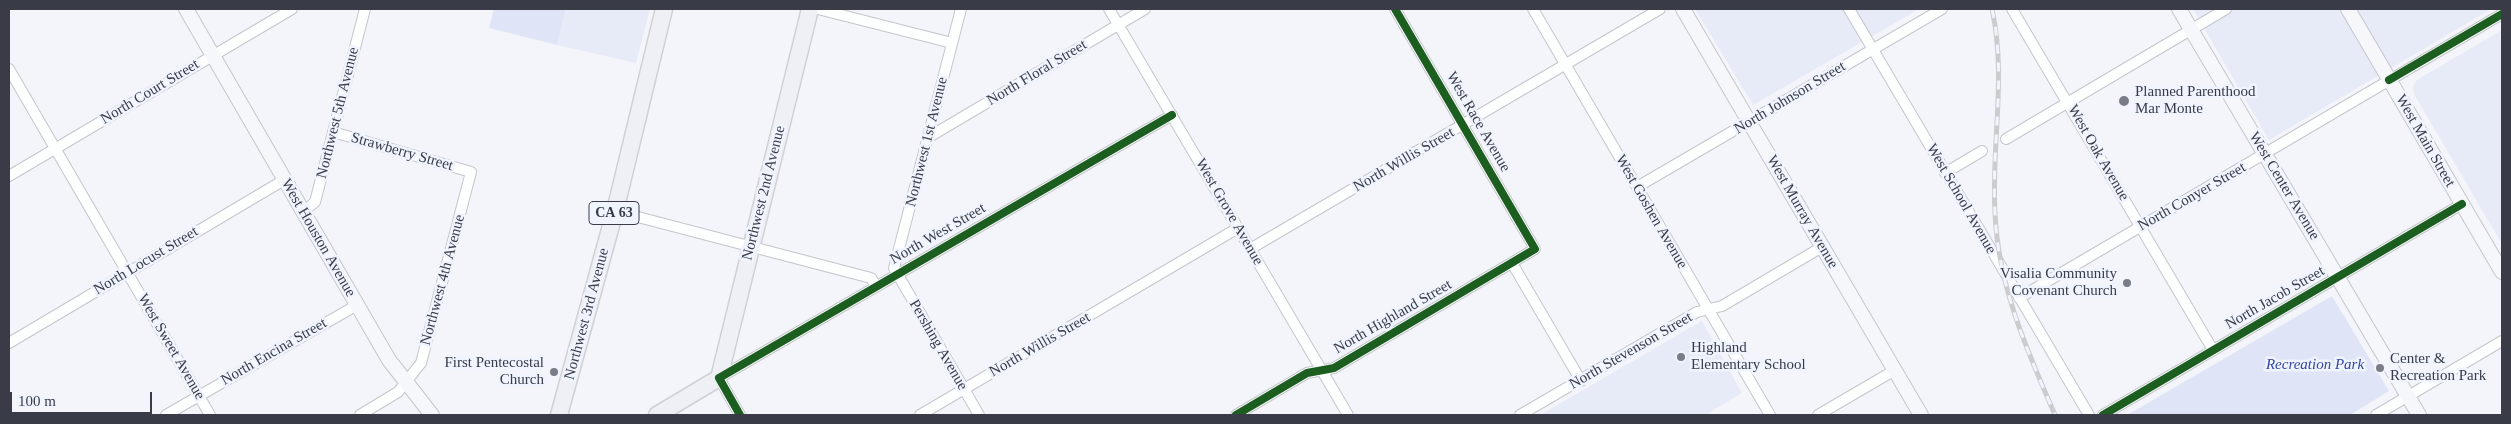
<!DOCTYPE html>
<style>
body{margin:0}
#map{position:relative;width:2511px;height:424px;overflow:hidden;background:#f4f5fa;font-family:Georgia,serif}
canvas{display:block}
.frame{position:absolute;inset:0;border:10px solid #393c46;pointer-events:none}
.scale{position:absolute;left:10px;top:392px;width:142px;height:22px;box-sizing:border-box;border:2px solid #393c46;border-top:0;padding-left:6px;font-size:15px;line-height:18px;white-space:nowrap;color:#393c46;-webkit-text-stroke:4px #f0f4fe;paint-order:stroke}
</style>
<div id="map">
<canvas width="2511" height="424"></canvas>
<div class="frame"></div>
<div class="scale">100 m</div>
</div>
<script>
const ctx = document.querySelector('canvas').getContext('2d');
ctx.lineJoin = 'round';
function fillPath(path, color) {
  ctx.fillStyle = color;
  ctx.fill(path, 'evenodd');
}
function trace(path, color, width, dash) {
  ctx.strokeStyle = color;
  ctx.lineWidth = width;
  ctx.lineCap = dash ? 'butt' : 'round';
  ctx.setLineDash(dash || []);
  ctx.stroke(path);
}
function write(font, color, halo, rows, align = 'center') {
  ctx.font = font + ' Georgia,serif';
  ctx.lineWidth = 5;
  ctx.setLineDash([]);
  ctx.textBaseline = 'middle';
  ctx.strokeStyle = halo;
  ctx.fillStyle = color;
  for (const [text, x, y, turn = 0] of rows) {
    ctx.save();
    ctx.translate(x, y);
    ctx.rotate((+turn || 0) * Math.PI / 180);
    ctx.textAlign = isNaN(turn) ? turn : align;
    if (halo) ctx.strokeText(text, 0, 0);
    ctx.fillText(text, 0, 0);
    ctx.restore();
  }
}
fillPath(new Path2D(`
 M566 9H650L636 63 557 45Z
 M1695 9H1919L1753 105Z
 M2193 9H2491L2269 140Z
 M2502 30V244L2414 94 2413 86 2417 80Z
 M1702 321 1742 393 1705 415H1540Z`), '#e7eaf7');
fillPath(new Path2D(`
 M494 9H566L557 45 489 28Z
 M2332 296 2389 391 2350 415H2127Z`), '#dfe5f7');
const street = new Path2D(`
 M818 9 952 43
 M961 9 894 268 979 415
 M1109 9 1348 415
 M1533 9 1770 415
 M1849 9 2089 415
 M2012 9 2213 350
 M9 69 210 415
 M333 132 471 172 421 363 398 392 360 415
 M929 137 1145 9
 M2006 139 2226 9
 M1945 173 1982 151
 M9 176 292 9
 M1637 187 1942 9
 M615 211 871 278 876 286
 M303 212 315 202 365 9
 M1250 249 1660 9
 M1512 263 1581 381
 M2019 298 2502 14
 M9 343 284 180
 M166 415 357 305
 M740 415 719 378 1172 115
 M920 415 1238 228
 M1236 415 1307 373 1334 368 1535 249 1395 9
 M1520 415 1697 312 1722 306 1822 247
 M1818 415 1895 370
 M2103 415 2462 204
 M2376 415 2502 341`);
const secondary = new Path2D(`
 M186 9 389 360 432 415
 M1683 9 1921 415
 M2179 9 2419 415
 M2348 9 2502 272`);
const primary = new Path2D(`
 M559 415 615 211 664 9
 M657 415 719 378 810 9`);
trace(street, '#c4c6cc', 12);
trace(secondary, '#c4c6cc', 16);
trace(primary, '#d0d0d5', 19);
trace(street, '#fdfefe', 10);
trace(secondary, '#f6f7fa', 14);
trace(primary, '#eef0f5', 16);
const rail = new Path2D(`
 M1992 9C2007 77 1991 144 1995 213 1998 286 2027 350 2055 415`);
trace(rail, '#ccccce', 5);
trace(rail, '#f0f4fe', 3, [9]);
trace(new Path2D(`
 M2389 80 2502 14
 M740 415 719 378 1172 115
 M1236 415 1307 373 1334 368 1535 249 1395 9
 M2103 415 2462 204`), '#1b5e20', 8);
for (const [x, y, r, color] of [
 [2124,101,6,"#7a7d85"],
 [2127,283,5,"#7a7d85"],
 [1681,357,5,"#7a7d85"],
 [2380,368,5,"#7a7d85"],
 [554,372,5,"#7a7d85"]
]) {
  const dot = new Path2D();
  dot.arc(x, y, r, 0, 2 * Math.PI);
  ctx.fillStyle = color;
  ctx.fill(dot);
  trace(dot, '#f0f4fe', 2);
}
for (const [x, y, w] of [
 [614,213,50]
]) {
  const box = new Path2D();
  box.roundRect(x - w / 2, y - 11.5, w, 23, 4);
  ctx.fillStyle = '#f0f4fe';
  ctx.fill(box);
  trace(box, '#393c46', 1);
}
write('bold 14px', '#393c46', null, [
 ["CA 63",614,213]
]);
write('15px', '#393c46', '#f0f4fe', [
 ["North Floral Street",1037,73,-31],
 ["North Court Street",150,92,-31],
 ["North Johnson Street",1790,98,-31],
 ["Northwest 5th Avenue",338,113,-76],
 ["West Race Avenue",1478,122,60],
 ["West Main Street",2425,141,60],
 ["Northwest 1st Avenue",927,142,-76],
 ["Strawberry Street",402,152,16],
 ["West Oak Avenue",2098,153,60],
 ["North Willis Street",1404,160,-30],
 ["West Center Avenue",2284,186,59],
 ["Northwest 2nd Avenue",764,193,-76],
 ["North Conyer Street",2192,197,-30],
 ["West School Avenue",1961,199,60],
 ["West Grove Avenue",1229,212,60],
 ["West Goshen Avenue",1651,212,60],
 ["West Murray Avenue",1802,212,60],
 ["North West Street",938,234,-30],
 ["West Houston Avenue",318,238,60],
 ["North Locust Street",146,261,-31],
 ["Northwest 4th Avenue",443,280,-75],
 ["North Jacob Street",2275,298,-30],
 ["Northwest 3rd Avenue",587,314,-75],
 ["North Highland Street",1393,317,-30],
 ["Pershing Avenue",938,345,60],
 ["North Willis Street",1040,345,-30],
 ["West Sweet Avenue",171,347,60],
 ["North Stevenson Street",1631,351,-30],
 ["North Encina Street",274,352,-30]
]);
write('15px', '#393c46', '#f0f4fe', [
 ["Planned Parenthood",2135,92],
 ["Mar Monte",2135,109],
 ["Visalia Community",2117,274,"right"],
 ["Covenant Church",2117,291,"right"],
 ["Highland",1691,348],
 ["Elementary School",1691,365],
 ["Center &",2390,359],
 ["Recreation Park",2390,376],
 ["First Pentecostal",544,363,"right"],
 ["Church",544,380,"right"]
], 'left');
write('italic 15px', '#3345a6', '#f0f4fe', [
 ["Recreation Park",2315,365]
]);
</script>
